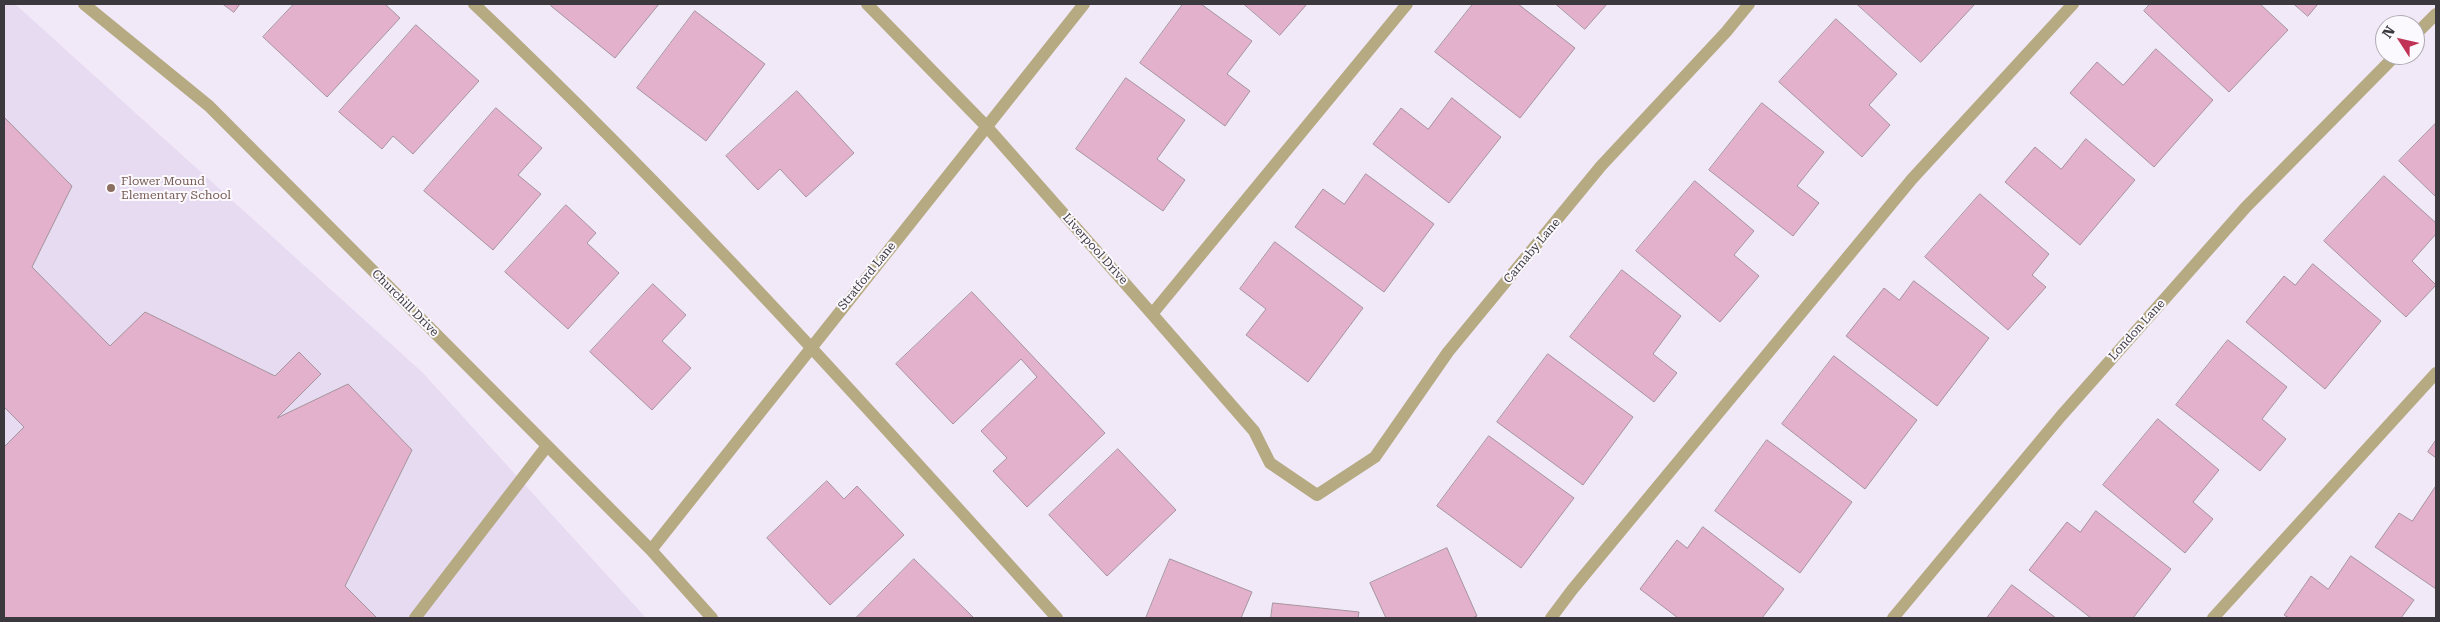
<!DOCTYPE html>
<style>
body{margin:0}
#map{position:relative;width:2440px;height:622px;overflow:hidden;background:#f1e8f8;font-family:"Roboto Serif",serif}
canvas{display:block}
.frame{position:absolute;inset:0;border:5px solid #3b383e;pointer-events:none}
.north{position:absolute;left:2375px;top:15px;width:50px;height:50px;box-sizing:border-box;background:#fbf8fe;border:1px solid #aeabb1;border-radius:50%;rotate:305deg;font-size:14px;font-weight:700;line-height:20px;text-align:center;color:#3b383e}
.north::after{content:'';display:block;margin:auto;width:18px;height:22px;background:#c13257;clip-path:polygon(50% 0,100% 100%,50% 72%,0 100%)}
</style>
<div id="map">
<canvas width="2440" height="622"></canvas>
<div class="frame"></div>
<div class="north">N</div>
</div>
<script>
const ctx = document.querySelector('canvas').getContext('2d');
ctx.lineJoin = 'round';
function fillPath(path, color) {
  ctx.fillStyle = color;
  ctx.fill(path, 'evenodd');
}
function trace(path, color, width, dash) {
  ctx.strokeStyle = color;
  ctx.lineWidth = width;
  ctx.lineCap = dash ? 'butt' : 'round';
  ctx.setLineDash(dash || []);
  ctx.stroke(path);
}
function write(font, color, halo, rows, align = 'center') {
  ctx.font = font + ' "Roboto Serif",serif';
  ctx.lineWidth = 4;
  ctx.setLineDash([]);
  ctx.textBaseline = 'middle';
  ctx.strokeStyle = halo;
  ctx.fillStyle = color;
  for (const [text, x, y, turn = 0] of rows) {
    ctx.save();
    ctx.translate(x, y);
    ctx.rotate((+turn || 0) * Math.PI / 180);
    ctx.textAlign = isNaN(turn) ? turn : align;
    if (halo) ctx.strokeText(text, 0, 0);
    ctx.fillText(text, 0, 0);
    ctx.restore();
  }
}
fillPath(new Path2D(`
 M4 4H15L423 373 646 618H4Z`), '#e7dbf1');
const building = new Path2D(`
 M223 4H240L234 12Z
 M294 4H385L400 18 327 97 263 37Z
 M552 4H659L615 58 551 6Z
 M1183 4H1201L1252 41 1227 74 1250 91 1225 126 1140 63Z
 M1244 4H1307L1280 35Z
 M1473 4H1518L1575 48 1520 118 1435 52Z
 M1556 4H1607L1585 29Z
 M1857 4H1975L1921 62Z
 M2150 4H2260L2288 30 2229 92 2144 11Z
 M2294 4H2318L2308 16Z
 M695 11 765 64 706 141 637 88Z
 M1836 19 1897 74 1869 105 1890 125 1862 157 1779 82Z
 M416 25 479 81 413 154 393 136 382 149 339 112Z
 M2156 49 2213 100 2154 167 2070 93 2097 62 2123 85Z
 M1126 78 1185 120 1157 159 1185 180 1163 211 1076 149Z
 M797 91 854 153 806 197 780 169 758 190 726 156Z
 M1452 98 1501 137 1449 203 1373 144 1401 108 1428 129Z
 M1762 103 1824 152 1797 186 1819 203 1793 236 1709 170Z
 M496 108 542 148 518 175 541 194 493 250 424 191Z
 M4 117 72 186 32 267 110 346 145 312 275 376 299 352 321 374 277 418 348 384 412 450 345 586 377 618H4V447L24 427 4 407Z
 M2436 123V197L2399 161Z
 M2086 139 2135 180 2080 245 2005 182 2035 147 2061 169Z
 M1366 174 1434 224 1384 292 1295 227 1323 189 1344 204Z
 M2384 176 2436 223V234L2412 261 2436 285 2406 317 2324 241Z
 M1695 181 1754 231 1734 255 1759 276 1720 322 1636 251Z
 M1980 194 2049 254 2032 275 2046 287 2008 330 1925 257Z
 M566 205 596 233 587 243 619 273 568 329 505 272Z
 M1275 242 1363 308 1308 382 1246 335 1266 309 1240 289Z
 M2313 264 2381 321 2325 389 2246 322 2284 276 2295 285Z
 M1622 270 1681 316 1653 354 1677 373 1654 402 1570 337Z
 M1914 281 1989 338 1937 406 1846 336 1884 288 1899 300Z
 M653 284 686 315 662 341 691 368 652 410 590 352Z
 M972 292 1105 433 1027 507 993 471 1007 458 981 431 1037 377 1021 359 953 424 896 364Z
 M2228 340 2287 387 2262 419 2286 439 2260 471 2176 405Z
 M1548 354 1633 417 1583 485 1497 422Z
 M1834 356 1917 420 1865 489 1782 424Z
 M2158 419 2219 470 2193 502 2213 519 2185 553 2103 485Z
 M1489 436 1574 498 1521 568 1437 506Z
 M1767 440 1852 502 1800 573 1715 511Z
 M2436 440V458L2428 452Z
 M1118 449 1176 510 1107 576 1049 515Z
 M827 481 844 499 857 486 904 535 830 605 767 538Z
 M2436 486V589L2375 547 2399 513 2412 521Z
 M2096 511 2171 569 2133 618H2091L2029 570 2067 522 2080 532Z
 M1703 527 1784 589 1762 618H1678L1640 589 1677 540 1687 548Z
 M1447 548 1477 616 1472 618H1386L1370 583Z
 M2351 556 2414 600 2401 618H2289L2284 615 2311 576 2328 589Z
 M914 559 974 618H856Z
 M1170 559 1252 592 1241 618H1146Z
 M2012 585 2056 618H1987Z
 M1273 603 1359 612 1358 618H1271Z`);
fillPath(building, '#e3b1cc');
trace(building, '#a5949d', 1);
trace(new Path2D(`
 M84 4 209 106 651 550 712 618
 M474 4C679 198 868 408 1057 618
 M867 4 987 127 1152 314 1254 431 1270 463 1317 495 1375 457 1448 352 1601 166 1726 32 1749 4
 M2415 35 2436 14
 M1152 314 1407 4
 M651 550 1084 4
 M415 618 547 446
 M1551 618 1572 590 1912 179 2073 4
 M1893 618 2061 416 2246 207 2396 55
 M2213 618 2436 373`), '#b5aa81', 12);
for (const [x, y, r, color] of [
 [111,188,5,"#8d6e63"]
]) {
  const dot = new Path2D();
  dot.arc(x, y, r, 0, 2 * Math.PI);
  ctx.fillStyle = color;
  ctx.fill(dot);
  trace(dot, '#fbf8fe', 2);
}
write('12px', '#785e54', '#fbf8fe', [
 ["Flower Mound",121,181],
 ["Elementary School",121,195]
], 'left');
write('12px', '#3b383e', '#fbf8fe', [
 ["Liverpool Drive",1095,249,48],
 ["Carnaby Lane",1532,251,-50],
 ["Stratford Lane",867,276,-51],
 ["Churchill Drive",405,303,45],
 ["London Lane",2137,330,-48]
]);
</script>
